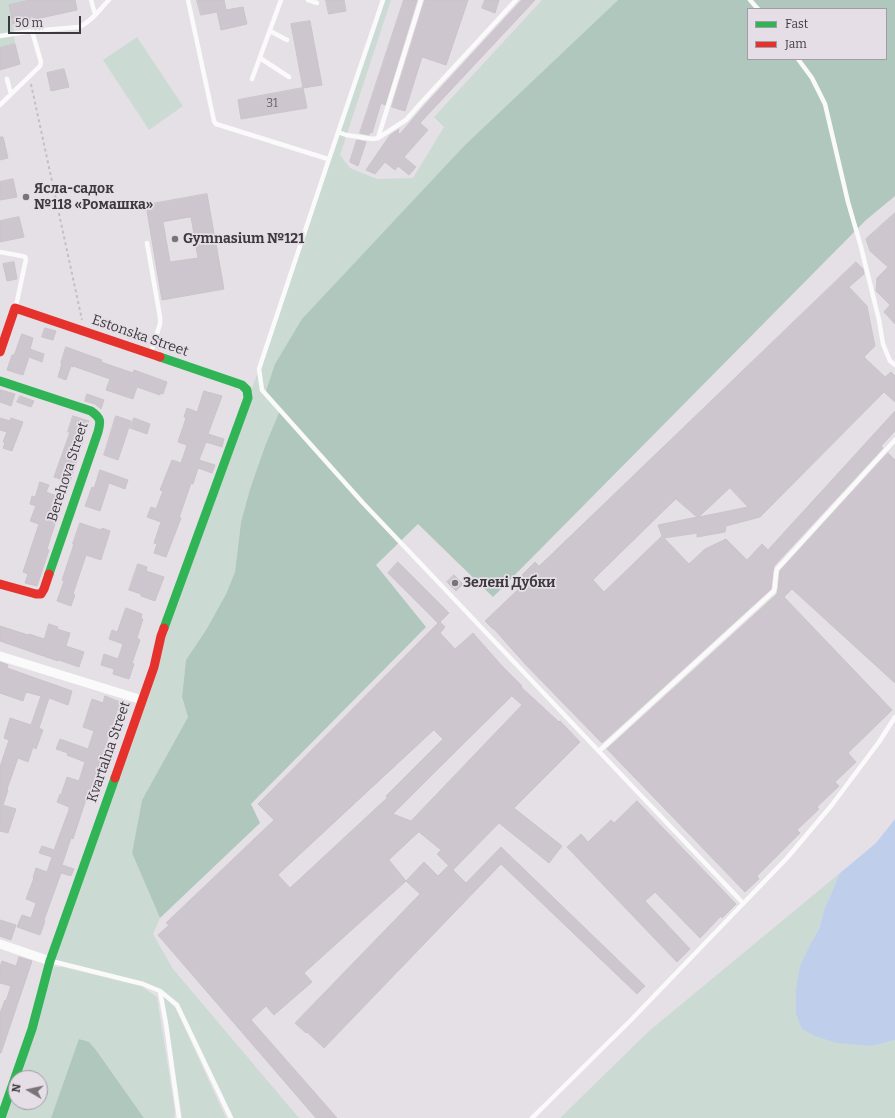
<!DOCTYPE html>
<meta charset="utf-8">
<style>
body{margin:0}
#map{position:relative;width:895px;height:1118px;overflow:hidden;background:#e5e0e5;font-family:Bitter,serif}
canvas{display:block}
.legend{position:absolute;left:747px;top:8px;width:140px;height:52px;box-sizing:border-box;background:#e6dee7;border:1px solid #a29ca3;margin:0;padding:5px 7px;list-style:none;font-size:12px;color:#3d3a3d}
.legend li{display:flex;align-items:center;gap:8px;height:20px}
.legend b{width:20px;border:1px solid #a29ca3}
.north{position:absolute;left:8px;top:1070px;width:40px;height:40px;box-sizing:border-box;background:#e6dee7;border:1px solid #a29ca3;border-radius:50%;rotate:279deg;font-size:11px;font-weight:700;line-height:16px;text-align:center;color:#3d3a3d}
.north::after{content:'';display:block;margin:auto;width:14px;height:18px;background:#787478;clip-path:polygon(50% 0,100% 100%,50% 72%,0 100%)}
.scale{position:absolute;left:8px;top:16px;width:73px;height:18px;box-sizing:border-box;border:2px solid #3d3a3d;border-top:0;padding-left:5px;font-size:12px;line-height:14px;white-space:nowrap;color:#3d3a3d;-webkit-text-stroke:3px #e6dee7;paint-order:stroke}
</style>
<div id="map">
<canvas width="895" height="1118"></canvas>
<ul class="legend">
<li><b style="height:5px;background:#30b455"></b>Fast</li>
<li><b style="height:5px;background:#e5322d"></b>Jam</li>
</ul>
<div class="north">N</div>
<div class="scale">50 m</div>
</div>
<script>
const ctx = document.querySelector('canvas').getContext('2d');
ctx.lineJoin = 'round';
function fillPath(path, color) {
  ctx.fillStyle = color;
  ctx.fill(path, 'evenodd');
}
function trace(path, color, width, dash) {
  ctx.strokeStyle = color;
  ctx.lineWidth = width;
  ctx.lineCap = dash ? 'butt' : 'round';
  ctx.setLineDash(dash || []);
  ctx.stroke(path);
}
function write(font, color, halo, rows, align = 'center') {
  ctx.font = font + ' Bitter,serif';
  ctx.lineWidth = 3.5;
  ctx.setLineDash([]);
  ctx.textBaseline = 'middle';
  ctx.strokeStyle = halo;
  ctx.fillStyle = color;
  for (const [text, x, y, turn = 0] of rows) {
    ctx.save();
    ctx.translate(x, y);
    ctx.rotate((+turn || 0) * Math.PI / 180);
    ctx.textAlign = isNaN(turn) ? turn : align;
    if (halo) ctx.strokeText(text, 0, 0);
    ctx.fillText(text, 0, 0);
    ctx.restore();
  }
}
fillPath(new Path2D(`
 M0 0H31L9 5 13 24 15 44 0 48Z
 M383 0H391L340 155 350 168 377 179 413 178 444 127 434 117 542 0H618L466 144 280 410 265 446 250 489 241 522 235 572 226 594 206 630 186 660 182 697 188 717 142 800 132 853 160 918 153 934 173 969 299 1118H231L177 1005 160 991 50 961 161 636 259 369Z
 M137 37 183 106 149 130 103 60Z
 M840 873 824 910 819 929 811 943 872 1046 895 1040V1118H560L649 1031Z
 M54 967H63L141 986 157 997 175 1111 174 1118H144L96 1050 80 1039 51 1118H6L16 1089V1102H40V1078H20Z
 M161 993 176 1009 226 1118H182L168 1024Z`), '#cbdbd4');
fillPath(new Path2D(`
 M618 0H895V196L866 220 493 597 418 524 376 565 426 627 251 804 260 823 160 918 132 853 142 800 188 717 182 697 186 660 206 630 226 594 235 572 241 522 250 489 265 446 280 410 265 394 275 364 302 319 466 144ZM748 9H886V59H748Z
 M79 1039 89 1042 96 1050 144 1118H51Z`), '#afc7bd');
fillPath(new Path2D(`
 M895 819V1040L872 1046 836 1043 815 1036 802 1029 796 1014V989L800 966 811 943 819 929 824 910 840 873 876 843Z`), '#bfcfeb');
const building = new Path2D(`
 M31 0H75L77 10 13 24 9 5Z
 M197 0H224L226 10 243 7 247 24 221 30 217 12 201 15Z
 M326 0H344L346 11 329 14Z
 M404 0H417L385 105 381 103 372 133 370 132 369 135 360 133Z
 M425 0H468L446 65 422 57 405 111 392 107Z
 M485 0H499L495 13 482 8Z
 M522 0H535L420 123 428 130 404 157 416 167 409 175 398 166 395 170 385 162 375 174 366 170 390 135 399 129 398 133 400 134 423 107Z
 M310 21 322 85 303 88 291 24Z
 M15 44 20 64 0 70V48Z
 M64 69 69 87 51 91 47 73Z
 M303 88 307 108 241 119 238 100Z
 M0 137H3L8 158 0 160Z
 M357 140 366 142 358 166 350 162Z
 M13 179 17 197 0 200V182Z
 M207 194 224 289 162 300 146 205ZM191 217 198 258 170 262 163 222Z
 M895 213V324L884 312 890 305 876 291 877 278 888 267 870 251 866 239Z
 M19 217 24 237 0 242V221Z
 M14 262 17 279 7 281 3 264Z
 M856 262 863 269 864 274 849 287 867 306 875 346 864 357 885 377 891 372 895 376V402L884 392 760 517 726 526 725 532 697 537V533L664 538 689 564 705 549 726 539 747 560 762 544 768 550 895 411V431L881 446 883 448 774 566 773 571 771 589 602 743 527 666 494 629H493L485 621 527 581 522 575 535 562 539 566ZM730 488 748 507 699 517ZM676 499 697 517 658 525 662 536 604 592 593 580Z
 M45 328 56 331 53 340 42 337Z
 M22 334 33 338 30 349 44 354 42 362 29 357 23 375 7 370 12 355H14Z
 M66 347 102 360 101 362 133 373 134 370 167 382 163 394 160 393V395L137 387 133 399 106 390 110 379 73 366V367L71 366 66 380 58 377 62 363H61Z
 M1 390 15 394 11 406 0 402V394Z
 M204 391 222 396 208 434 224 439 222 447 206 442 199 460 215 465 212 473 198 468 193 484 191 483 179 518H181L166 557 154 553 157 544 154 543 161 522 147 517 151 507 156 509 163 491 160 490 172 460 181 463 187 445 178 442 186 418 184 417 187 408 197 412Z
 M87 394 104 400 101 409 95 404 85 401Z
 M20 396 34 401 31 407 17 402Z
 M73 416 89 421 70 482 54 477 70 432H68Z
 M116 416 131 421 118 460 104 455Z
 M0 418 10 421 11 418 23 422 12 451 3 448 5 443 3 442 7 432 0 430Z
 M134 418 150 424 147 434 130 428Z
 M888 453 895 460V683L792 589 784 597 892 710 848 753 856 762 835 782 839 786 817 807 819 809 797 830 800 833 757 876 759 879 745 892 607 749 777 594 778 589 780 571Z
 M100 470 128 480 125 489 109 483 100 511 85 506 92 487 94 488Z
 M40 482 49 485 46 492 57 496 56 499 62 501 47 549 49 550 37 586 25 583 28 574 23 572 39 524 30 521 36 506 30 504 32 496 35 497Z
 M80 523 101 530 102 528 110 531 101 560 86 555 73 594 75 595 71 606 57 601 64 581 62 580 74 544H73Z
 M398 562 449 613 440 622 445 627 440 633 455 649 473 633 502 666 522 686 521 687 559 722 560 721 580 742 514 808 562 846 549 863 499 823 453 870 466 883 501 847 645 986 637 994 501 864 324 1048 307 1032 306 1033 295 1023 420 894 406 881 304 973 312 982 274 1015 266 1006 251 1020 337 1118H316L158 935 169 925 166 923 274 820 258 804 438 623 388 573ZM512 696 522 705 411 821 393 814ZM434 730 443 739 386 796 387 798 290 888 278 875ZM419 832 441 850 437 854 449 866H448L438 876 424 862 406 881 389 860Z
 M138 564 147 567 146 571 164 577 155 601 141 596V594L129 590Z
 M454 575 463 584 456 591 447 582Z
 M126 608 142 614 141 619H143L137 638 140 640 132 663 134 664 129 679 113 674 114 669 101 665 104 654 118 659 123 644 109 639 112 630 117 632Z
 M49 624 58 627 57 629 70 633 66 646 84 652 79 667 59 660 58 661 0 641V626L28 635 29 634 44 639Z
 M0 662 8 665 7 668 72 691 68 705 49 698 39 728 43 730 36 749 33 747 28 762 18 758 7 789 8 790 3 805 16 809 8 833 0 831V767L9 740 4 738 10 718 31 725 41 696 26 692 23 701 0 693Z
 M105 696 120 702 90 790H89L73 839 71 838 62 865 74 869 71 876 61 873 44 920 45 921 40 935 17 927 22 915 31 918 36 903 26 899 34 878H33L36 868 47 872 52 857 39 853 42 846 54 850 69 810V807L57 802 60 794 61 795 67 777 79 781 85 762 67 755 68 753 56 749 60 739 88 749 94 731 83 727 92 699 103 703Z
 M637 801 736 904 722 918 721 916 700 938 655 892 645 901 690 949 677 962 567 847 581 834 588 842 611 820 614 823Z
 M0 920 16 925 11 940 0 936Z
 M19 957 32 961 1 1053H0V1013L5 1000 6 1001 11 986 0 983V967L2 961 16 966Z`);
fillPath(building, '#cec6ce');
trace(building, '#c8c4c8', 1);
trace(new Path2D(`
 M31 84 82 320`), '#c2c0c2', 2, [3, 3]);
trace(new Path2D(`
 M91 0 95 14
 M188 0 214 121 216 124 328 159
 M308 0 317 3
 M383 0 327 165 259 369 262 390 363 503 743 903
 M750 0 758 9
 M270 31 287 40
 M0 36 32 31 79 27C91 22 100 9 109 0
 M260 58 289 77
 M798 59 812 78 825 104 848 202 861 247 879 320 883 344 890 361 895 365
 M7 79 11 94
 M252 79 281 0
 M0 105 40 66 41 62 32 31
 M338 132 346 135 373 139 378 138 406 120 420 104 516 0
 M378 138 421 0
 M147 243 160 317V324L151 352
 M0 252 22 256 25 257 26 259 16 306
 M599 751 774 591C776 583 775 576 777 569L895 440
 M51 961 143 984 160 991 177 1005 231 1118
 M160 991 166 1024 179 1118
 M532 1118 630 1021 787 858 831 806 879 742 895 717`), '#fbfafb', 4.5);
trace(new Path2D(`
 M0 656 142 700
 M0 944 50 961`), '#fbfafb', 9);
trace(new Path2D(`
 M160 357 242 385 247 390 248 398 164 628
 M0 381 91 411C101 418 101 421 98 432L49 574
 M1 1118 32 1029 50 961 115 778`), '#30b455', 9);
trace(new Path2D(`
 M0 352 15 308 160 357
 M0 584 36 594H41L44 589 49 574
 M115 778 154 667 161 636 164 628`), '#e5322d', 9);
for (const [x, y, r, color] of [
 [26,197,4,"#787478"],
 [175,239,4,"#787478"],
 [455,583,4,"#787478"]
]) {
  const dot = new Path2D();
  dot.arc(x, y, r, 0, 2 * Math.PI);
  ctx.fillStyle = color;
  ctx.fill(dot);
  trace(dot, '#e6dee7', 1.5);
}
write('12px', '#656165', null, [
 ["31",272,104]
]);
write('bold 14px', '#3d3a3d', '#e6dee7', [
 ["Ясла-садок",34,189],
 ["№118 «Ромашка»",34,205],
 ["Gymnasium №121",183,239],
 ["Зелені Дубки",463,583]
], 'left');
write('14px', '#3d3a3d', '#e6dee7', [
 ["Estonska Street",140,336,19],
 ["Berehova Street",68,472,-72],
 ["Kvartalna Street",109,752,-71]
]);
</script>
